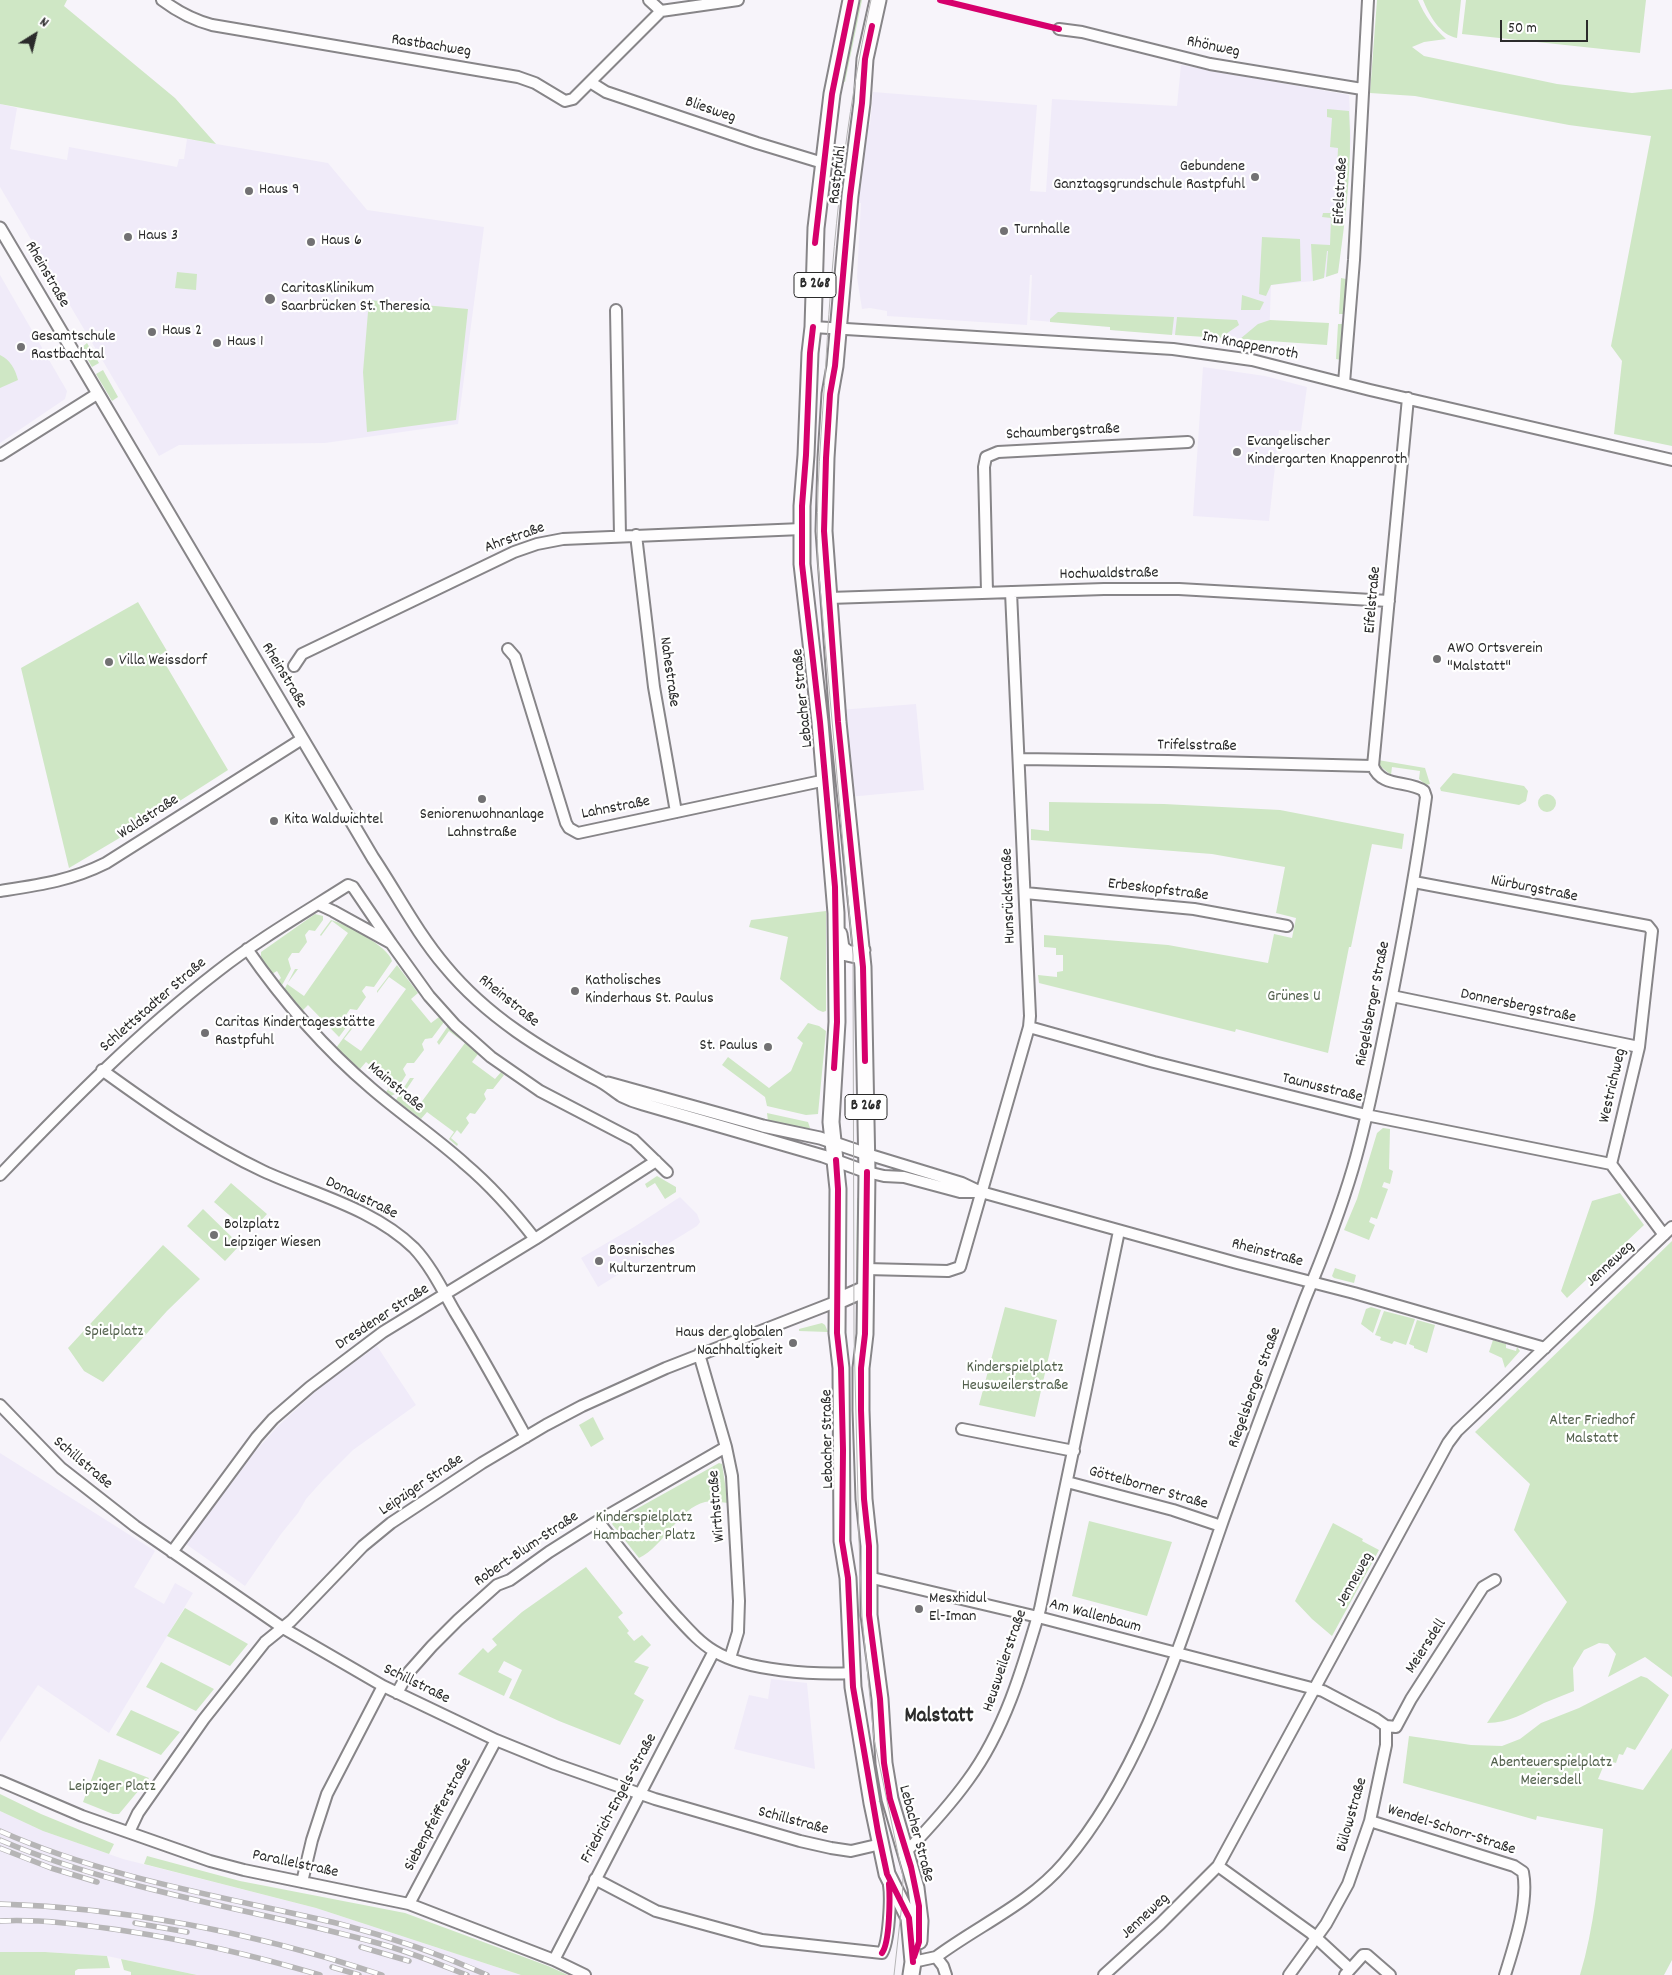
<!DOCTYPE html>
<meta charset="utf-8">
<style>
body{margin:0}
#map{position:relative;width:1672px;height:1975px;overflow:hidden;background:#f7f4fa;font-family:Dekko,sans-serif}
canvas{display:block}
.north{position:absolute;left:10px;top:10px;width:50px;height:50px;-webkit-text-stroke:4px #fff;paint-order:stroke;rotate:36deg;font-size:14px;font-weight:700;line-height:20px;text-align:center;color:#2b2b2b}
.north::after{content:'';display:block;margin:auto;width:18px;height:22px;background:#2b2b2b;clip-path:polygon(50% 0,100% 100%,50% 72%,0 100%)}
.scale{position:absolute;left:1500px;top:20px;width:88px;height:22px;box-sizing:border-box;border:2px solid #2b2b2b;border-top:0;padding-left:6px;font-size:15px;line-height:18px;white-space:nowrap;color:#2b2b2b;-webkit-text-stroke:4px #fff;paint-order:stroke}
</style>
<div id="map">
<canvas width="1672" height="1975"></canvas>
<div class="north">N</div>
<div class="scale">50 m</div>
</div>
<script>
const ctx = document.querySelector('canvas').getContext('2d');
ctx.lineJoin = 'round';
function fillPath(path, color) {
  ctx.fillStyle = color;
  ctx.fill(path, 'evenodd');
}
function trace(path, color, width, dash) {
  ctx.strokeStyle = color;
  ctx.lineWidth = width;
  ctx.lineCap = dash ? 'butt' : 'round';
  ctx.setLineDash(dash || []);
  ctx.stroke(path);
}
function write(font, color, halo, rows, align = 'center') {
  ctx.font = font + ' Dekko,sans-serif';
  ctx.lineWidth = 4.5;
  ctx.setLineDash([]);
  ctx.textBaseline = 'middle';
  ctx.strokeStyle = halo;
  ctx.fillStyle = color;
  for (const [text, x, y, turn = 0] of rows) {
    ctx.save();
    ctx.translate(x, y);
    ctx.rotate((+turn || 0) * Math.PI / 180);
    ctx.textAlign = isNaN(turn) ? turn : align;
    if (halo) ctx.strokeText(text, 0, 0);
    ctx.fillText(text, 0, 0);
    ctx.restore();
  }
}
fillPath(new Path2D(`
 M1181 65 1349 95 1351 138 1345 215 1338 273 1313 281 1271 285 1269 341 1110 330V327L1030 320 1032 275H1030L1027 325 887 316V311L870 308 862 309 857 277 861 203H859L866 125H870L873 92 1037 105 1030 191 1046 192 1052 99 1177 106Z
 M0 104 17 108 10 149 67 160 69 147 177 167 179 159H184L187 139 328 163 367 210 484 227 458 424 325 443 179 445 159 456 0 187Z
 M0 275 67 391 65 399 0 443Z
 M1203 367 1265 376 1307 387 1301 431 1279 430 1269 521 1193 516Z
 M916 704 924 790 848 797 839 710Z
 M680 1197 697 1214 700 1222 697 1226 598 1287 581 1258 634 1227Z
 M377 1346 416 1405 353 1450 323 1480 306 1499 298 1513 281 1534 245 1586 186 1544 254 1453 278 1426 324 1384Z
 M0 1453 155 1551 134 1587 164 1604 175 1583 193 1593 109 1733 38 1685 0 1742Z
 M771 1679 807 1683 815 1769 734 1749 749 1695 768 1699Z
 M0 1811 43 1831 123 1859 316 1908 521 1975H197L107 1956 45 1952H0Z`), '#f0ebf9');
fillPath(new Path2D(`
 M0 0H67L64 6 175 98 216 144 0 104Z
 M855 0H862L845 82 841 81Z
 M1377 0H1418C1425 16 1433 27 1446 39L1424 42 1412 47 1424 56 1557 84 1632 93 1672 89V446L1614 434 1622 361 1611 346 1651 136 1569 125 1415 96 1370 93Z
 M1423 0H1461L1457 38C1440 35 1429 15 1423 0Z
 M1466 0H1646L1640 53 1462 34Z
 M1327 109 1349 111C1353 165 1345 220 1338 273L1326 277 1328 251H1327L1324 278 1313 281 1311 244 1330 245 1331 218 1322 217 1323 213H1335L1338 148 1330 147 1332 118 1327 117Z
 M1262 237 1300 239 1301 281 1271 285 1266 296 1259 294Z
 M177 272 197 274 196 290 175 288Z
 M1341 278 1346 279 1344 314H1339Z
 M1242 295 1264 302 1260 310H1241Z
 M369 300 468 309 456 420 367 432 363 372Z
 M1058 312 1174 317 1172 335 1110 330V327L1050 322V319Z
 M1177 317 1237 320 1239 325 1220 338 1175 335Z
 M1270 320 1329 323 1327 345 1240 339 1258 324Z
 M1338 324H1344L1341 360 1336 359Z
 M87 343 99 363 92 367 81 348Z
 M0 355C10 360 15 368 18 380L0 388Z
 M103 370 118 397 112 401 96 374Z
 M138 602 167 651 160 655 228 770 150 820 146 817 138 823V827L69 868 21 668Z
 M1378 760 1425 768 1430 784 1426 785 1419 779 1420 771 1392 767 1391 775 1380 766Z
 M1453 773 1524 786 1528 791 1526 801 1519 805 1441 791 1440 788Z
 M1538 803a9 9 0 1 1 18 0a9 9 0 1 1-18 0Z
 M1049 802 1164 804 1280 810 1404 834 1402 849 1372 844 1351 947H1349L1328 1053 1236 1029 1235 1032 1039 983 1038 975 1057 977V972L1063 971V955H1056V948L1044 947V935L1168 945 1268 963 1274 934 1292 938 1296 918 1276 913 1285 867 1212 854 1031 840V829L1049 831Z
 M826 911V1011L823 1012 818 1010 780 979 788 937 749 927 751 920Z
 M315 914 323 916V920L315 931 309 930 305 935 307 942 299 953H292L288 959 291 969 281 987 277 982 281 978 277 971 272 974 261 958V952Z
 M331 920C346 924 388 946 392 961L374 987 366 986 362 991 366 997 357 1010 350 1009 346 1015 350 1022 339 1037 308 1005 301 1012 284 990 295 969H298L287 984 304 996 348 933 332 921 321 936 320 935Z
 M397 965 418 993 411 999 431 1023 439 1017 444 1022 432 1038 425 1039 422 1044 424 1050 414 1063H407L403 1069 406 1075 399 1086 395 1083 388 1090 395 1094 391 1096 386 1092 392 1084 366 1062 360 1069 336 1048 353 1025H355L344 1039 361 1051 406 989 389 977 377 993V991Z
 M808 1023 819 1026 826 1031 818 1114 806 1115 767 1106 765 1097 722 1065 728 1057 769 1088 791 1071 803 1043 797 1038Z
 M448 1026 478 1054 472 1062 495 1079 501 1072 504 1075 493 1089H487L484 1094 486 1099 475 1114 470 1113 466 1118 469 1123 461 1134 457 1130 451 1138 458 1144 457 1146 449 1139 454 1132 427 1112 421 1119 396 1100 410 1078H414L404 1093 420 1104 465 1043 449 1031 439 1045 437 1042Z
 M767 1113 808 1122 810 1128C795 1131 782 1124 768 1121Z
 M1383 1128 1390 1129 1389 1169 1393 1171 1390 1184 1384 1182 1382 1187 1388 1189 1377 1219 1371 1217 1369 1222 1375 1225 1369 1240 1344 1230 1357 1199 1377 1133Z
 M657 1176 676 1187V1192L665 1199 655 1183 647 1188 645 1184Z
 M231 1183 267 1214 250 1233 214 1202Z
 M1620 1193 1644 1225 1567 1298 1561 1291 1592 1201Z
 M857 1198 860 1199V1284L856 1285Z
 M203 1209 240 1245 225 1261 187 1226Z
 M1672 1241V1677L1645 1657 1608 1677 1616 1654 1608 1644 1599 1643 1584 1650 1573 1668 1574 1691C1564 1695 1554 1699 1544 1703 1525 1713 1509 1723 1487 1723L1567 1602 1514 1530 1530 1484 1475 1432Z
 M163 1245 200 1279 167 1311 103 1382 84 1371 68 1348Z
 M1335 1268 1356 1275 1354 1283 1334 1278 1332 1276Z
 M1005 1307 1057 1320 1035 1417 979 1405Z
 M1371 1307 1381 1310 1373 1333 1361 1324 1366 1309Z
 M1384 1311 1415 1319 1406 1345 1394 1341 1392 1344 1380 1340 1381 1337 1375 1335Z
 M1417 1320 1435 1325 1427 1353 1414 1348V1346L1409 1344Z
 M822 1323 825 1325 828 1332 799 1331V1329Z
 M1493 1340 1506 1344V1348L1516 1351 1517 1347 1520 1351 1505 1368 1502 1358 1489 1352Z
 M593 1417 604 1439 591 1447 579 1425Z
 M719 1463 722 1464 728 1503C721 1502 712 1501 705 1502 679 1508 664 1546 639 1558L612 1524 613 1522Z
 M1089 1521 1172 1542 1147 1616 1072 1596Z
 M1333 1523 1363 1539 1362 1541 1379 1550 1332 1636 1312 1619 1295 1601Z
 M586 1567 623 1613 618 1617 629 1631 627 1633 634 1641 642 1635 651 1645 634 1662 649 1667 634 1694 644 1700 620 1745 559 1721 509 1698 522 1670 504 1661 498 1672 512 1679 504 1696 458 1674 483 1648 488 1653 497 1645 492 1639 522 1612Z
 M185 1608 248 1644 230 1666 167 1636Z
 M161 1662 214 1689 196 1711 146 1687Z
 M1641 1676 1647 1678 1669 1695 1635 1750 1627 1747 1623 1755 1619 1754 1616 1763 1606 1760 1598 1779 1643 1790 1672 1748V1960L1664 1975H1580C1594 1928 1599 1877 1603 1829L1537 1816 1536 1820 1403 1783 1409 1736 1471 1745 1502 1746 1520 1739 1541 1723 1579 1708Z
 M131 1710 180 1732 161 1755 116 1735Z
 M99 1759 149 1778 119 1814H113L83 1802Z
 M0 1794 41 1814 114 1844 109 1854 43 1831 0 1811Z
 M147 1856 240 1881 405 1913 548 1966 568 1975H521L316 1908 144 1864Z
 M0 1952H45L107 1956 110 1968 78 1969 75 1971V1975H0Z
 M121 1959 197 1975H131V1972L124 1970Z`), '#cfe7c5');
const minor = new Path2D(`
 M162 0C178 12 193 20 212 25L518 77 535 83 565 101 573 99 661 11
 M649 0 661 11 738 0
 M1059 29 1082 32 1210 64 1362 89
 M590 82 606 92 757 143 823 163
 M616 310 620 536
 M813 327 1173 349 1252 360 1370 390 1672 460
 M1344 383 1354 260 1368 0
 M0 455 97 394
 M636 535 654 687 676 812
 M987 592 984 467 986 457 998 452 1188 442
 M829 598 1104 589H1179L1389 601
 M508 649 515 657 566 823 569 828 578 833 826 780
 M294 666 302 654 514 552 537 544 563 539 802 529
 M1019 759 1168 761 1373 766
 M1414 882 1648 926 1652 931 1639 1047 1611 1164
 M0 891C39 885 70 881 106 863L302 739
 M1025 893 1194 909 1287 926
 M318 904 333 911 391 943 429 996 455 1025 491 1057 540 1091 634 1140 667 1172
 M247 949C283 1001 323 1047 371 1088 401 1114 435 1137 465 1164 491 1186 514 1212 535 1239
 M1392 996 1639 1047
 M1029 1027 1154 1062 1366 1115 1611 1164
 M102 1070C153 1107 206 1144 263 1171 313 1194 373 1208 414 1248 431 1266 443 1291 455 1312 480 1353 503 1395 526 1437
 M867 1154 962 1183 981 1192 999 1197 1237 1263 1354 1293 1545 1348
 M1611 1164 1664 1235
 M867 1172 884 1176 904 1177 960 1192H978
 M0 1175C69 1103 139 1032 218 971 259 939 304 913 348 885L353 887 391 943
 M866 1269 948 1271 960 1267 1029 1027 1030 1016 1011 592
 M699 1354 726 1447 732 1476 739 1601 738 1632 730 1658
 M0 1405 61 1468 135 1526 283 1628 383 1686 496 1740 555 1764 655 1799 800 1841 831 1848 851 1851 881 1844
 M962 1429 1074 1451
 M1067 1482 1173 1510 1221 1526
 M598 1521C623 1553 648 1585 675 1615 687 1628 699 1642 714 1651 746 1671 815 1675 852 1673
 M172 1552 257 1437 273 1419 310 1387 383 1332 535 1239 656 1161
 M868 1577 1038 1617 1323 1691 1376 1719 1386 1726
 M397 1693 408 1673 432 1646 458 1620 497 1585 510 1580 549 1552 598 1521 726 1447
 M1386 1726 1396 1727 1411 1699 1483 1587 1495 1580
 M0 1781 82 1816 210 1861 244 1870 409 1904 554 1960 585 1975
 M1370 1821 1514 1866 1523 1872C1529 1902 1514 1946 1505 1975
 M129 1832 138 1813 204 1719 265 1642 291 1621 363 1546 391 1523 482 1463 546 1425 582 1406 666 1368 838 1301
 M906 1852C928 1829 950 1805 968 1780 1005 1730 1023 1667 1040 1609L1119 1231
 M1218 1866 1311 1933 1350 1969
 M595 1879 656 1911 762 1940 882 1953C889 1942 891 1898 889 1885
 M302 1882 312 1840 327 1794 383 1686
 M409 1904 496 1740
 M936 1957C979 1925 1029 1904 1064 1863 1142 1772 1181 1641 1220 1529 1247 1452 1276 1376 1305 1299 1323 1256 1340 1212 1353 1168 1367 1121 1377 1068 1387 1020 1402 946 1416 872 1426 797L1424 791C1408 780 1381 788 1373 766L1408 398
 M554 1960 714 1651
 M913 1962 936 1957 943 1966 946 1975
 M1104 1975 1160 1924 1218 1866 1448 1443 1457 1431 1672 1227
 M1289 1975 1326 1924 1348 1884 1370 1821 1386 1745V1726
 M1345 1975 1363 1955H1367L1390 1975`);
const tertiary = new Path2D(`
 M0 228 373 858C397 894 417 933 445 966 487 1017 542 1050 600 1081 608 1085 614 1091 622 1096 628 1099 636 1102 643 1104L823 1156 867 1172
 M608 1083 763 1126 820 1138 867 1154`);
const primary = new Path2D(`
 M851 0 832 94 816 228 813 327 810 353 806 455 802 506V564L820 722 836 913 837 1022 831 1122 838 1189 837 1333 841 1368 842 1541 848 1578 853 1687 872 1803 887 1874 909 1918 913 1962 911 1975
 M878 0 865 59 862 103 850 196 835 366 830 394 826 458 824 531 838 722 863 967 867 1172 865 1334 861 1368V1410L864 1499 869 1546V1615L880 1699 884 1763 890 1799 916 1888 920 1921 919 1941
 M839 934 841 948 847 953 856 955 862 950
 M838 1301 865 1289`);
trace(minor, '#878588', 14);
trace(tertiary, '#878588', 15);
trace(primary, '#878588', 19);
trace(minor, '#fefdfe', 10);
trace(tertiary, '#fefdfe', 11);
trace(primary, '#fefdfe', 15);
trace(new Path2D(`
 M871 0C845 119 833 238 826 360 822 428 815 495 818 564L853 955 854 1334 859 1540 862 1616 874 1739 903 1877 902 1903 894 1975`), '#b6b5b6', 1);
const rail = new Path2D(`
 M0 1831C108 1879 226 1897 340 1924 390 1937 440 1954 487 1975
 M0 1840C122 1892 254 1909 381 1944 410 1952 438 1964 467 1975
 M0 1848 51 1868 97 1882
 M0 1904C130 1908 259 1934 382 1975
 M0 1921C42 1919 85 1925 126 1931 192 1941 256 1956 320 1975
 M135 1923 187 1932
 M361 1947 409 1961
 M332 1967 359 1975`);
trace(rail, '#b6b5b6', 5.5);
trace(rail, '#fff', 4, [11]);
trace(new Path2D(`
 M940 0 1059 29
 M815 243 832 94 851 0
 M813 327 810 353 806 455 802 506V564L820 722 835 887 837 1022 834 1068
 M865 1061 863 967 838 722 824 531 826 458 830 394 835 366 850 196 862 103 865 59 872 26
 M836 1160 838 1189 837 1333 841 1368 843 1450 842 1541 848 1578 853 1687 878 1832 887 1874 909 1918 913 1962
 M867 1172 865 1334 861 1368V1410L864 1499 869 1546V1615L880 1699 884 1763 890 1799 911 1867 919 1906V1942L914 1957
 M882 1953C890 1942 890 1898 889 1884`), '#d6006c', 6);
for (const [x, y, r, color] of [
 [1255,177,5,"#727173"],
 [249,191,5,"#727173"],
 [1004,231,5,"#727173"],
 [128,237,5,"#727173"],
 [311,242,5,"#727173"],
 [270,299,6,"#727173"],
 [152,332,5,"#727173"],
 [217,343,5,"#727173"],
 [21,347,5,"#727173"],
 [1237,452,5,"#727173"],
 [1437,659,5,"#727173"],
 [109,662,5,"#727173"],
 [482,799,5,"#727173"],
 [274,821,5,"#727173"],
 [575,991,5,"#727173"],
 [205,1033,5,"#727173"],
 [768,1047,5,"#727173"],
 [214,1235,5,"#727173"],
 [599,1261,5,"#727173"],
 [793,1343,5,"#727173"],
 [919,1609,5,"#727173"]
]) {
  const dot = new Path2D();
  dot.arc(x, y, r, 0, 2 * Math.PI);
  ctx.fillStyle = color;
  ctx.fill(dot);
  trace(dot, '#fff', 2);
}
for (const [x, y, w] of [
 [815,285,42],
 [866,1107,42]
]) {
  const box = new Path2D();
  box.roundRect(x - w / 2, y - 12.5, w, 25, 4);
  ctx.fillStyle = '#fff';
  ctx.fill(box);
  trace(box, '#2b2b2b', 1);
}
write('bold 15px', '#2b2b2b', null, [
 ["B 268",815,285],
 ["B 268",866,1107]
]);
write('16px', '#2b2b2b', '#fff', [
 ["Rastbachweg",431,47,9],
 ["Rhönweg",1213,48,12],
 ["Bliesweg",710,111,19],
 ["Rastpfuhl",839,175,-83],
 ["Eifelstraße",1342,191,-87],
 ["Rheinstraße",46,275,60],
 ["Im Knappenroth",1250,347,11],
 ["Schaumbergstraße",1063,433,-3],
 ["Ahrstraße",515,539,-20],
 ["Hochwaldstraße",1109,575,-1],
 ["Eifelstraße",1374,600,-85],
 ["Nahestraße",668,672,82],
 ["Rheinstraße",283,676,59],
 ["Lebacher Straße",804,698,-96],
 ["Trifelsstraße",1197,747,1],
 ["Lahnstraße",616,809,-11],
 ["Waldstraße",149,818,-33],
 ["Nürburgstraße",1534,890,11],
 ["Erbeskopfstraße",1158,891,7],
 ["Hunsrückstraße",1010,896,-92],
 ["Rheinstraße",508,1002,39],
 ["Riegelsberger Straße",1374,1004,-79],
 ["Schlettstadter Straße",154,1006,-41],
 ["Donnersbergstraße",1518,1007,12],
 ["Westrichweg",1614,1086,-77],
 ["Mainstraße",395,1088,40],
 ["Taunusstraße",1322,1089,14],
 ["Donaustraße",361,1199,26],
 ["Rheinstraße",1267,1254,15],
 ["Jenneweg",1611,1265,-43],
 ["Dresdener Straße",383,1318,-33],
 ["Riegelsberger Straße",1256,1388,-70],
 ["Lebacher Straße",829,1439,-91],
 ["Schillstraße",82,1464,40],
 ["Leipziger Straße",422,1486,-34],
 ["Göttelborner Straße",1148,1489,16],
 ["Wirthstraße",718,1506,-95],
 ["Robert-Blum-Straße",527,1550,-34],
 ["Jenneweg",1356,1580,-61],
 ["Am Wallenbaum",1095,1617,15],
 ["Meiersdell",1427,1647,-57],
 ["Heusweilerstraße",1006,1661,-71],
 ["Schillstraße",416,1685,26],
 ["Friedrich-Engels-Straße",620,1799,-62],
 ["Siebenpfeifferstraße",439,1815,-62],
 ["Bülowstraße",1353,1815,-74],
 ["Schillstraße",793,1822,15],
 ["Wendel-Schorr-Straße",1451,1831,18],
 ["Lebacher Straße",915,1834,75],
 ["Parallelstraße",295,1865,12],
 ["Jenneweg",1146,1917,-43]
]);
write('16px', '#2b2b2b', '#fff', [
 ["Gebundene",1245,168,"right"],
 ["Ganztagsgrundschule Rastpfuhl",1245,186,"right"],
 ["Haus 9",259,191],
 ["Turnhalle",1014,231],
 ["Haus 3",138,237],
 ["Haus 6",321,242],
 ["CaritasKlinikum",281,290],
 ["Saarbrücken St. Theresia",281,308],
 ["Haus 2",162,332],
 ["Gesamtschule",31,338],
 ["Rastbachtal",31,356],
 ["Haus 1",227,343],
 ["Evangelischer",1247,443],
 ["Kindergarten Knappenroth",1247,461],
 ["AWO Ortsverein",1447,650],
 ["\"Malstatt\"",1447,668],
 ["Villa Weissdorf",119,662],
 ["Seniorenwohnanlage",482,816,"center"],
 ["Lahnstraße",482,834,"center"],
 ["Kita Waldwichtel",284,821],
 ["Katholisches",585,982],
 ["Kinderhaus St. Paulus",585,1000],
 ["Caritas Kindertagesstätte",215,1024],
 ["Rastpfuhl",215,1042],
 ["St. Paulus",758,1047,"right"],
 ["Bolzplatz",224,1226],
 ["Leipziger Wiesen",224,1244],
 ["Bosnisches",609,1252],
 ["Kulturzentrum",609,1270],
 ["Haus der globalen",783,1334,"right"],
 ["Nachhaltigkeit",783,1352,"right"],
 ["Mesxhidul",929,1600],
 ["El-Iman",929,1618]
], 'left');
write('16px', '#52604c', '#fff', [
 ["Grünes U",1294,998],
 ["Spielplatz",114,1333],
 ["Kinderspielplatz",1015,1369],
 ["Heusweilerstraße",1015,1387],
 ["Alter Friedhof",1592,1422],
 ["Malstatt",1592,1440],
 ["Kinderspielplatz",644,1519],
 ["Hambacher Platz",644,1537],
 ["Abenteuerspielplatz",1551,1764],
 ["Meiersdell",1551,1782],
 ["Leipziger Platz",112,1788]
]);
write('bold 21px', '#2b2b2b', '#fff', [
 ["Malstatt",939,1718]
]);
</script>
